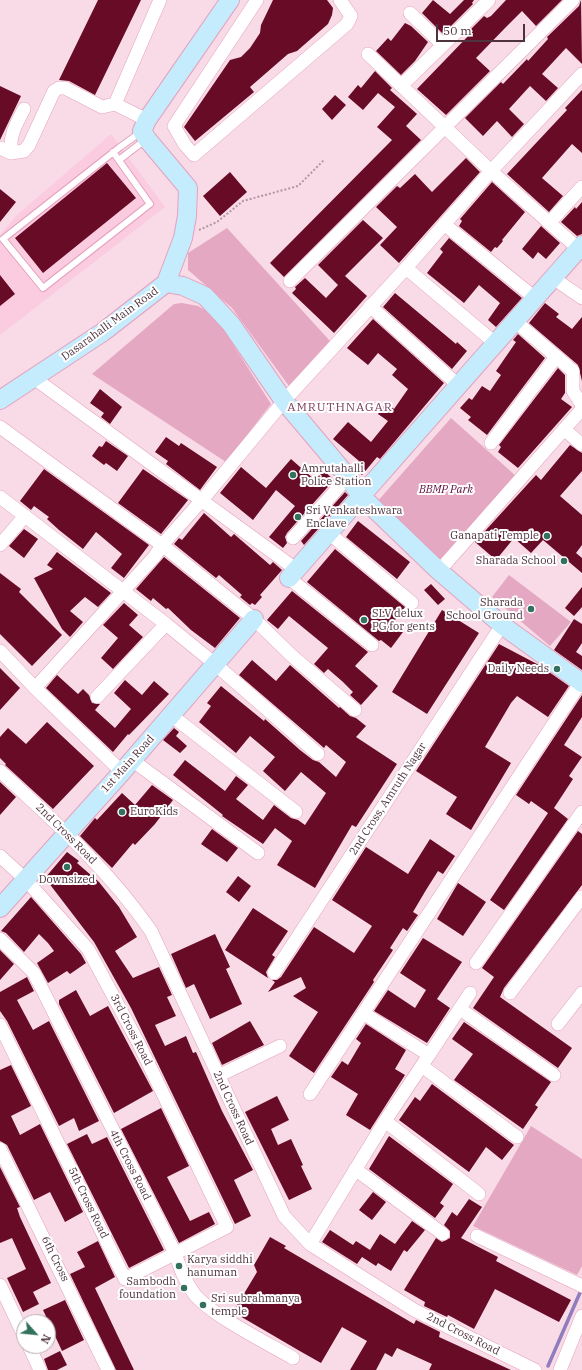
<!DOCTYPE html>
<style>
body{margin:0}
#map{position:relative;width:582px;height:1370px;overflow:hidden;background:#f8dbe6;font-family:"IBM Plex Serif",serif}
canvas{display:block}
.north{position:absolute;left:16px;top:1314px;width:40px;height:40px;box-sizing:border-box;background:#fff;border:1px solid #b8adb2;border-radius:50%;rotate:117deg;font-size:11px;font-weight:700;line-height:16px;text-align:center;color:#4e333f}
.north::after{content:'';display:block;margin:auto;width:14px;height:18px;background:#33715e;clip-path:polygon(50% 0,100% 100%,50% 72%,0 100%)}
.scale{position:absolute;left:436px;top:24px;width:89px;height:18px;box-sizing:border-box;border:2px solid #4e333f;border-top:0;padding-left:5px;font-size:12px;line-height:14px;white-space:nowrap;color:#4e333f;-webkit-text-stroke:3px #fff;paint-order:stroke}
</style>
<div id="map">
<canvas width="582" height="1370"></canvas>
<div class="north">N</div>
<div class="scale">50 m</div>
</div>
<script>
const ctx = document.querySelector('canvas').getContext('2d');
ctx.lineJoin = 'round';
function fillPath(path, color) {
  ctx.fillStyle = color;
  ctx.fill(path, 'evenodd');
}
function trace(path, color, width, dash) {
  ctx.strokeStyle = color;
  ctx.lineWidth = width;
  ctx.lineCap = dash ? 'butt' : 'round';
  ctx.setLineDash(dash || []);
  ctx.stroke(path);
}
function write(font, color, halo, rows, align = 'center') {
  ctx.font = font + ' "IBM Plex Serif",serif';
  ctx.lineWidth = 4;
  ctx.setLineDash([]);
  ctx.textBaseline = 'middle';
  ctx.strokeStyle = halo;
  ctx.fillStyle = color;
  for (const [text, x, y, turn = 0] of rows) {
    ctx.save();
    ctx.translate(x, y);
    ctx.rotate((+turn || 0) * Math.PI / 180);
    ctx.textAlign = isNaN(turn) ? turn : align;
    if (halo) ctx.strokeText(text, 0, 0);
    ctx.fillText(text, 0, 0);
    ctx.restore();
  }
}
fillPath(new Path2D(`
 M111 134 165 207 0 335V235L17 215Z`), '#fbcbdf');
fillPath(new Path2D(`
 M227 228 330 341 289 386 232 308 188 270V253Z
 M182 303 198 306 205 310 218 321 271 404 226 462 92 374 174 304Z
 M451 418 516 476 441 561 376 503Z
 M509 575 571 622 550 646 492 597Z
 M531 1126 582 1159V1266L577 1275 473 1226Z`), '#e4a8c2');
trace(new Path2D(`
 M548 1366 582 1288`), '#907dbd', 3.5);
fillPath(new Path2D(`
 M98 0H141L95 95 69 81 59 80Z
 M273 0H327L333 8 332 15 328 24 297 51 288 54 250 87 254 92 195 141 184 127 230 60 241 57 250 48 260 33 261 25Z
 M433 0 450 14 464 0H474L472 3 473 4 443 34 422 13Z
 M506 0H562L536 26 522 11 507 26 476 58 490 71 446 115 417 89 473 31 471 29 484 16 487 18 491 16Z
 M581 0 582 64 566 48 542 74 558 88 546 101 530 86 509 109 524 124 512 137 497 121 483 136 465 118 501 82 503 84 527 59 528 61 548 39 547 37 579 6Z
 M405 23 411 26 428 42 415 61 401 75 376 51 388 38 391 41Z
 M375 71 392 88 390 90 417 114 406 126 421 140 284 277 270 263 392 140 377 127 395 107 378 93 363 110 348 97 358 85 361 88Z
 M0 86 21 96 0 140Z
 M582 90V153L572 144 542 178 563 196 549 212 507 174 567 110 565 108Z
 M335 95 346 105 332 120 322 109Z
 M466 158 480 172 399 263 380 245 397 227 376 207 397 186 400 188 415 174 432 192Z
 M107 163 136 198 43 273 15 238Z
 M230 172 247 192 220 216 203 196Z
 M492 182 525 212 502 240 503 241 497 248 495 247 491 252 459 226 462 221 460 219Z
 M0 189 16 202 0 222Z
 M582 202V234L577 236 561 222 575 207 576 209Z
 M363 220 383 238 345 276 367 296 334 333 292 293 296 289 295 287 305 278 326 298 338 285 318 265Z
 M541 226 560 243 546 259 538 252 533 259 522 249Z
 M449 238 522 298 496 327 488 320 500 303 479 285 464 303 427 273 443 252 440 249Z
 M0 275 15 294 0 306Z
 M395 293 456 344 457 342 467 351 452 369 383 307Z
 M545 303 559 314 556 317 572 329 582 317V381L578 365 529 323Z
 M373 319 444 383 380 459 377 457 362 475 354 467 359 461 333 439 348 422 371 442 388 421 378 414 386 403 394 409 408 389 392 375 397 369 378 353 368 365 347 348Z
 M518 334 545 358 487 435 468 420 471 417 460 408 469 398 472 400 482 386 490 391 501 375 496 371 516 342 513 340Z
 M558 368 565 375V393L561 399 572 407 518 468 498 452 501 447 499 445Z
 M100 389 122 407 110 424 101 417 104 413 90 403Z
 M166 437 179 446 181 443 217 467 200 490 166 464 168 461 155 452Z
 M106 441 128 456 117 471 106 463 104 465 92 456 99 446 102 447Z
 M570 445 582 453V471L560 496 582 515V545L576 553 582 558V573L543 540 531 553 514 538 496 560 475 542 536 475 541 480Z
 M291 459 315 480 323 470 334 480 287 533 285 537 287 543 283 548 269 537 295 506 276 490 253 520 220 493 241 467 266 488Z
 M44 469 149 545 124 578 111 568 122 554 96 532 83 549 59 530 47 519 49 517 34 506 31 510 20 501Z
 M143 469 188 500 161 534 118 503Z
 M345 492 348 495 304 545 301 541Z
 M204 513 231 537 234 534 270 565 273 562 282 570 260 595 262 597 255 605 252 603 250 605 240 597 242 595 219 575 216 578 174 544 179 538 182 540Z
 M358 521 410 562 397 579 346 537Z
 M24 529 38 539 24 558 9 546Z
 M335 549 405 607 392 624 403 632 391 648 381 640 379 641 307 582Z
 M57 552 111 593 98 607 85 597 70 611 83 622 70 637 62 629 34 578 53 569 47 565Z
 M164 557 240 618 215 648 191 630 168 608 166 609 153 598 151 601 136 589Z
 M0 573 21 589 19 592 62 635 32 666 0 634Z
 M431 584 445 599 438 605 424 590Z
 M582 587V607L574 616 565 608Z
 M292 591 368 652 355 666 378 686 361 705 350 695 353 692 343 682 328 669 324 673 314 664 328 648 289 616 278 629 267 620Z
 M124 603 138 615 129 625 143 637 113 669 101 658 118 638 103 625Z
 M442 610 479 633 427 714 392 692Z
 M574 619 582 624V643L576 652 582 656V670L554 650Z
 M499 644 539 665 569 686 548 717 517 696 511 703 485 747 511 763 471 830 446 814 457 797 416 771Z
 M252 660 276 681 290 665 339 708 340 707 350 716 356 718 366 726 356 737 397 764 356 827 352 825 315 888 277 865 292 841 275 828 263 844 222 816 223 815 173 775 185 760 225 791 236 776 248 785 236 799 263 820 274 805 291 818 298 820 305 825 326 793 301 772 285 791 263 771 275 757 250 736 236 753 199 722 211 706 207 703 221 686 264 721 265 719 300 750 313 760 319 762 336 777 346 762 326 745 324 748 239 675Z
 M0 668 20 688 0 710Z
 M57 675 78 694 83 689 89 695 92 703 100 704 95 710 115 728 131 709 114 693 125 680 142 695 154 681 169 694 129 735 128 734 113 752 46 688Z
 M582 695V717L564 745 582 757 569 776 573 779 554 808 568 819 504 910 490 900 548 813 531 801 529 804 516 795Z
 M47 722 94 766 53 809 5 765 6 764 0 758V737L8 728 26 744Z
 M174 728 179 732 176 736 187 746 180 753 163 740Z
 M0 782 16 797 0 815Z
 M152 785 173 800 155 824 135 845 133 843 112 868 80 836 95 818 97 820 122 793 135 805Z
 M212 829 238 848 227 862 201 844Z
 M578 831 582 834V885L504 988 500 997 572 1048 558 1068 473 1008 494 977 482 968Z
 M430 839 455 856 443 874 438 871 426 890 413 912 418 915 407 931 403 928 390 948 393 950 373 980 374 982 314 1073 289 1056 318 1012 293 996 306 988 301 977 268 992 275 982 272 980H277L281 977 314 927 354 953 372 926 332 900 366 847 408 874Z
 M67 852 79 861 77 863 99 882 119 907 137 937 115 951 133 978 159 967 172 995 167 997 176 1016 155 1025 165 1046 186 1036 193 1053 196 1052 222 1111 253 1170 234 1180 251 1216 235 1224 131 1008 94 942 45 878Z
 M238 876 251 886 239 902 226 892Z
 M458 883 486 902 463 936 437 919Z
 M31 897 81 954 86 963 70 974 67 971 48 983 37 963 54 951 48 943 39 934 24 952 6 933 1 931Z
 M253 908 288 931 272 955 275 957 266 972 268 978 225 950Z
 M215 934 230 967 226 969 242 1004 210 1019 194 984 186 988 171 954Z
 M423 938 462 962 437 999 450 1008 427 1043 374 1011 388 990 415 1008 426 990 400 973Z
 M0 950 14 964 0 980Z
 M27 977 34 991 17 1000 33 1030 49 1021 99 1121 79 1131 74 1118 59 1126 7 1021 0 1011V992Z
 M76 990 90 1016 108 1006 153 1091 114 1113 59 1004V1000Z
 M250 1021 264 1045 222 1065 212 1043Z
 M464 1022 551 1082 535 1105 538 1107 523 1129 454 1080 473 1054 452 1039Z
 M366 1024 406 1050 395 1069 405 1075 370 1130 346 1115 358 1094 331 1077 342 1061 348 1065 361 1043 356 1039Z
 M11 1065 31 1106 11 1116 20 1135 40 1124 83 1212 65 1222 50 1192 34 1200 7 1145 0 1141V1070Z
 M432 1084 514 1145 502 1160 486 1147 469 1172 399 1120 415 1097 420 1101Z
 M277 1096 289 1120 271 1129 278 1145 291 1139 303 1165 301 1166 312 1189 289 1200 245 1112Z
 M161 1108 189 1166 167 1177 190 1221 209 1212 215 1224 179 1243 121 1129Z
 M87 1134 92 1144 107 1137 164 1250 129 1268 67 1144Z
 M389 1136 453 1184 440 1203 444 1206 435 1218 369 1169Z
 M0 1167 20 1207 17 1208 20 1217 51 1283 33 1292 39 1304 23 1312 7 1278 26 1269 12 1238 0 1243Z
 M373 1192 386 1202 372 1220 359 1210Z
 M469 1199 482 1207 461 1238 498 1257 496 1261 571 1300 559 1322 495 1289 474 1329 448 1315 447 1317 424 1306 425 1302 404 1290 436 1238 442 1242 450 1238V1231L444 1225 452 1212 457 1216Z
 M412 1221 425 1230 407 1252 404 1250 391 1271 378 1263 376 1266 362 1257 357 1264 322 1242 330 1230 353 1245 356 1241 370 1250 380 1234 395 1244Z
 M270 1237 286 1246 284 1248 414 1324 416 1320 440 1332 439 1337 511 1370H429L432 1364 397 1348 392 1357 385 1353 376 1370H350L367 1341 342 1327 321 1363 298 1350 233 1312 257 1272 254 1265Z
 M98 1241 115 1277 95 1288 134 1370H116L70 1274 85 1267 77 1252Z
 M65 1300 84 1340 62 1351 43 1310Z
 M60 1351 67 1365 57 1370H48L44 1359Z`), '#670b27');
const lane = new Path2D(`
 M113 152 150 204 43 288 3 239 120 147 141 132
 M119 160 145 140`);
const street = new Path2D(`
 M257 0 174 126 185 145 194 155 347 24 351 16 340 0
 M410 13 443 45
 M368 54 491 171 582 252
 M401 86 489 0
 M115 104 147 120
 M0 148 11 153 24 151 29 145 54 91 59 88H65L102 107 115 104 160 0
 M11 153C9 136 16 124 24 109
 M549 223 582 187
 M444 224 535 298
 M406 268 495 343
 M553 278 582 298
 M290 281 573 0
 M370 306 458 385
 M515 321 573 371V391L582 405
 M34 378 297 570
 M0 427 162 545 254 619 291 655 355 710
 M564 429 582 445
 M491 443 556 357
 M0 497 166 624 215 664 318 754
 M329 533 412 603
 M293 538 348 477
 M0 545 24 517
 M439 571 582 409
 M289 578 372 645
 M0 651 35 688 122 772
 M35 688 155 556 162 545 202 500 284 401 406 268 491 171 582 74
 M97 697 166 624
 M171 715 296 812
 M132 760 258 853
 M0 771C54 821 109 870 151 931L284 1216 310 1244 414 1310 535 1370
 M0 856 25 879 88 949 139 1044 227 1227 125 1279 0 1025
 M0 939 34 973 175 1253C180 1268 185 1282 195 1295 213 1316 267 1343 293 1358
 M476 963 582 812
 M274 973 502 625
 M510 993 582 897
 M460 1009 554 1075
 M558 1024 582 993
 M429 1055 470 993
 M422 1066 517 1137
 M218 1076 280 1046
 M310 1094 581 682
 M385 1121 479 1194
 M0 1149 108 1370
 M355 1169 443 1234
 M477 1236 582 1286
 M310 1244 385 1121 429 1055 363 1013
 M0 1285 24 1336
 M29 1346 40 1370
 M560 1370 582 1316`);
const secondary = new Path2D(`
 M166 283 183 286 205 296 231 324 284 401 348 477 361 496 439 571 502 625 582 683
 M0 400 103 332 166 283 183 238 187 216 188 188 147 139 142 131 147 120 230 0
 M289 578 582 245
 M0 908 122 772 254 619`);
trace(lane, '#e5a1bf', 8);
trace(street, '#e5a1bf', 14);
trace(secondary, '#e5a1bf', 20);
trace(new Path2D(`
 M199 230 217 222 243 201 298 186 324 160`), '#b195a1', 2, [2, 2]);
trace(lane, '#fff', 6);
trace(street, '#fff', 13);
trace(secondary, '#c4ecfc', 18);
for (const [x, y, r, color] of [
 [293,475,4,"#33715e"],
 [298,517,4,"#33715e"],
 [547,536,4,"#33715e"],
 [564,561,4,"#33715e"],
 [531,609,4,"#33715e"],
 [364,620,4,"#33715e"],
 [557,669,4,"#33715e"],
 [122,812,4,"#33715e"],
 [67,867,4,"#33715e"],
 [179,1266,4,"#33715e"],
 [184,1288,4,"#33715e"],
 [203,1305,4,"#33715e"]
]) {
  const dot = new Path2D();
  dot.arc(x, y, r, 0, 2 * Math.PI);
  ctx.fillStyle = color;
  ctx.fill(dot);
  trace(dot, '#fff', 1.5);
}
write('11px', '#4e333f', '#fff', [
 ["Dasarahalli Main Road",110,324,-36],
 ["1st Main Road",128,764,-48],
 ["2nd Cross, Amruth Nagar",388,799,-57],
 ["2nd Cross Road",66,834,45],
 ["3rd Cross Road",131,1030,63],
 ["2nd Cross Road",233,1108,65],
 ["4th Cross Road",130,1165,63],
 ["5th Cross Road",88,1203,64],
 ["6th Cross",55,1259,64],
 ["2nd Cross Road",463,1334,27]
]);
write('11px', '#4e333f', '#fff', [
 ["Amrutahalli",301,469],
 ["Police Station",301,482],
 ["Sri Venkateshwara",306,511],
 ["Enclave",306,524],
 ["Ganapati Temple",539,536,"right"],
 ["Sharada School",556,561,"right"],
 ["Sharada",523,603,"right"],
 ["School Ground",523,616,"right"],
 ["SLV delux",372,614],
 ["PG for gents",372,627],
 ["Daily Needs",549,669,"right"],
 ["EuroKids",130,812],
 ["Downsized",67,880,"center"],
 ["Karya siddhi",187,1260],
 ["hanuman",187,1273],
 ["Sambodh",176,1282,"right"],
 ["foundation",176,1295,"right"],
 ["Sri subrahmanya",211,1299],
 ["temple",211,1312]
], 'left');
write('italic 11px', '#5c083a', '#fff', [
 ["BBMP Park",446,490]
]);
ctx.letterSpacing = '1px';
write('12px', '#7c415d', '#fff', [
 ["AMRUTHNAGAR",340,408]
]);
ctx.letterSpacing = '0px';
</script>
